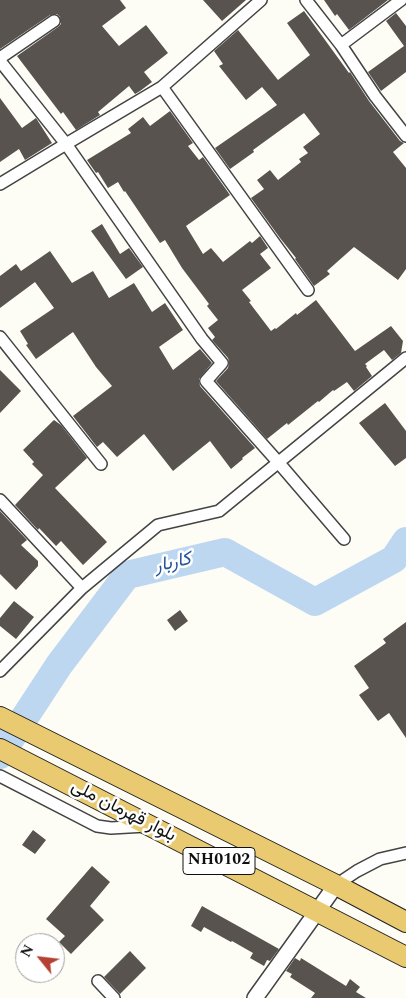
<!DOCTYPE html>
<meta charset="utf-8">
<style>
body{margin:0}
#map{position:relative;width:406px;height:998px;overflow:hidden;background:#fefdf5;font-family:Spectral,serif}
canvas{display:block}
.north{position:absolute;left:15px;top:933px;width:50px;height:50px;box-sizing:border-box;background:#fff;border:1px solid #9f9f9f;border-radius:50%;rotate:299deg;font-size:14px;font-weight:700;line-height:20px;text-align:center;color:#101010}
.north::after{content:'';display:block;margin:auto;width:18px;height:22px;background:#b54034;clip-path:polygon(50% 0,100% 100%,50% 72%,0 100%)}
</style>
<div id="map">
<canvas width="406" height="998"></canvas>
<div class="north">N</div>
</div>
<script>
const ctx = document.querySelector('canvas').getContext('2d');
ctx.lineJoin = 'round';
function trace(path, color, width, dash) {
  ctx.strokeStyle = color;
  ctx.lineWidth = width;
  ctx.lineCap = dash ? 'butt' : 'round';
  ctx.setLineDash(dash || []);
  ctx.stroke(path);
}
function fillPath(path, color) {
  ctx.fillStyle = color;
  ctx.fill(path, 'evenodd');
}
function write(font, color, halo, rows, align = 'center') {
  ctx.font = font + ' Spectral,Vazirmatn,serif';
  ctx.lineWidth = 5;
  ctx.setLineDash([]);
  ctx.textBaseline = 'middle';
  ctx.strokeStyle = halo;
  ctx.fillStyle = color;
  for (const [text, x, y, turn = 0] of rows) {
    ctx.save();
    ctx.translate(x, y);
    ctx.rotate((+turn || 0) * Math.PI / 180);
    ctx.textAlign = isNaN(turn) ? turn : align;
    if (halo) ctx.strokeText(text, 0, 0);
    ctx.fillText(text, 0, 0);
    ctx.restore();
  }
}
trace(new Path2D(`
 M0 755 59 665 127 575 225 552 315 602 394 559 406 541`), '#bed7f1', 28);
fillPath(new Path2D(`
 M0 0H120L126 8 102 26 119 46 146 25 168 53 144 72 152 82 140 91 135 94 129 86 98 112 100 115 76 130 63 112 61 114 17 56 58 27 61 24 60 17 57 14 50 15 0 49Z
 M203 0H246L222 21Z
 M324 0H388L349 30 337 14 335 16Z
 M304 11 349 73 350 72 369 101 400 141 404 143 393 152 406 168V269L398 280 354 247 327 271 330 274 314 286 295 259 296 258 280 238 251 198 264 189 257 180 270 170 278 180 301 162 299 159 308 153 303 147 320 134 304 113 253 150 254 152 230 169 215 148 277 105 262 87 246 100 219 66 223 64 214 51 238 30 278 80 310 55 287 23Z
 M396 13 406 26V72L381 91 368 72 404 46 386 21Z
 M0 98 22 128 36 118 52 143 25 160 19 149 0 162Z
 M170 111 193 143 188 146 199 160 203 157 230 195 186 226 203 254 211 248 223 262 250 241 252 243 260 236 268 248 260 254 271 268 242 290 251 301 249 302 271 331 275 328 276 329 296 313 297 315 316 300 355 351 391 326 403 341 401 353 392 360 384 350 365 364 367 366 366 367 372 376 354 391 347 382 334 391 333 390 319 402 318 401 288 425 287 423 267 439 216 381 228 368 229 362 228 358 212 340 215 337 208 328 218 320 207 306 209 304 182 268 165 240 160 243 125 191 124 192 118 182 108 188 98 172 96 173 87 160 131 133 128 129 143 117 150 126Z
 M102 224 120 254 129 248 143 267 126 279 91 231Z
 M50 251 72 283 93 271 109 298 134 283 152 312 165 303 183 330 159 347 173 370 200 349 212 363 199 379 200 386 255 448 242 458 243 459 231 469 210 441 173 471 144 434 117 457 103 442 97 447 73 416 112 386 96 367 73 332 36 359 26 345 28 344 20 331 54 308 35 282 0 308V276L16 264 21 271Z
 M0 370 21 391 0 413Z
 M385 403 406 431V458L395 466 359 423Z
 M54 420 61 425 87 458 55 488 107 542 83 565 61 541 56 546 39 528 38 530 15 505 43 475 32 464 34 462 23 450Z
 M0 511 27 540 21 545 38 561V566L16 590 0 574Z
 M14 601 34 617 16 639 0 626V618Z
 M180 610 188 621 175 631 167 620Z
 M406 622V738L389 713 378 721 359 695 369 688 354 666 386 643 383 639Z
 M33 830 46 840 35 854 22 845Z
 M92 866 110 882 90 906 104 920 71 954 59 942 65 936 46 919Z
 M202 906 247 931 279 949 270 961 267 960 264 966 250 958 253 953 232 941 231 942 204 927 201 932 191 926Z
 M130 951 146 968 120 994 104 977Z
 M295 958 300 961 301 958 346 986 350 979 360 987 356 992 366 998H311L315 993 290 977 292 974 286 971Z`), '#58534e');
const minor = new Path2D(`
 M306 0 341 45 375 96 406 136
 M341 45 401 0
 M0 58 54 21
 M0 61 66 144 202 339 222 363 206 381 278 462 344 539
 M162 87 308 290
 M0 184 66 144 162 87 261 0
 M0 337 101 464
 M0 500 82 588
 M0 671 82 588 158 525 219 511 406 358
 M0 776 97 826 111 828 146 826
 M336 885 357 871 380 859 406 853
 M98 981 114 998`);
const tertiary = new Path2D(`
 M255 998 336 885`);
const trunk = new Path2D(`
 M0 717 336 885 406 922
 M0 749 406 957`);
trace(minor, '#434343', 14);
trace(tertiary, '#434343', 18);
trace(trunk, '#212121', 22);
trace(minor, '#fff', 11);
trace(tertiary, '#fff', 15);
trace(trunk, '#eaca70', 20);
for (const [x, y, w] of [
 [219,861,72]
]) {
  const box = new Path2D();
  box.roundRect(x - w / 2, y - 13.5, w, 27, 4);
  ctx.fillStyle = '#fff';
  ctx.fill(box);
  trace(box, '#101010', 1);
}
write('bold 16px', '#101010', null, [
 ["NH0102",219,861]
]);
write('18px', '#101010', '#fff', [
 ["بلوار قهرمان ملی",123,812,27]
]);
write('italic 19px', '#245598', '#fff', [
 ["کاربار",173,564,-13]
]);
</script>
